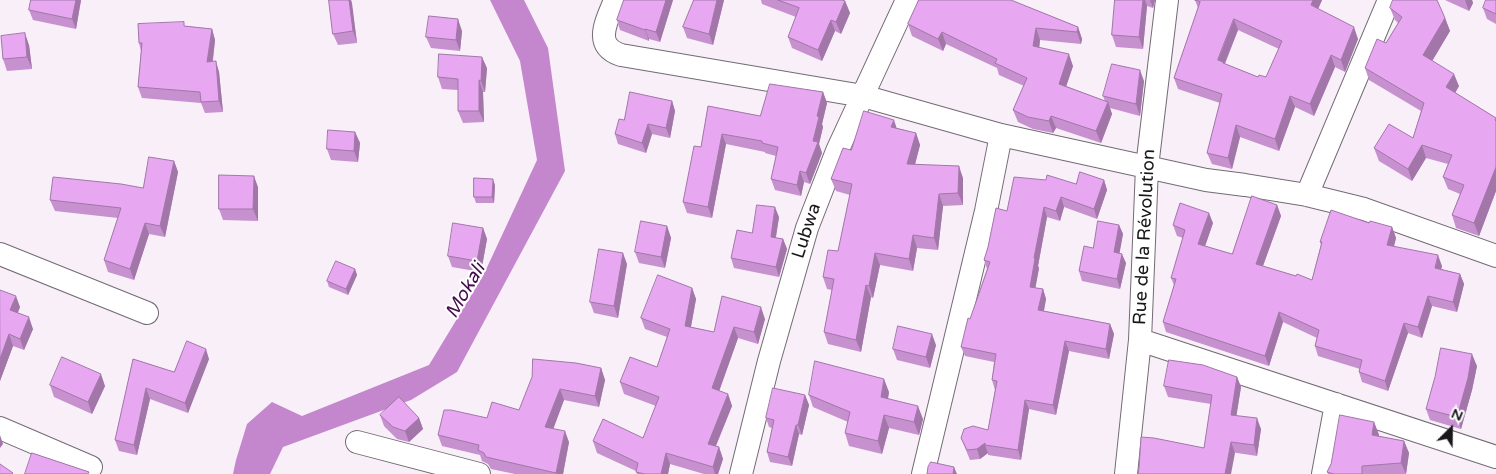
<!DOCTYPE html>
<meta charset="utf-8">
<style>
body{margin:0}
#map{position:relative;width:1496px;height:474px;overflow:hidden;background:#f8eff9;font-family:"Varela Round",sans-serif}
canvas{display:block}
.north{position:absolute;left:1426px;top:404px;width:50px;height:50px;-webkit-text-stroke:4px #fff;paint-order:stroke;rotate:23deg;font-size:14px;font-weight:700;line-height:20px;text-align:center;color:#1a171a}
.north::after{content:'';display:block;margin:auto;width:18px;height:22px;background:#1a171a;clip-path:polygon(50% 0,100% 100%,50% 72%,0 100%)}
</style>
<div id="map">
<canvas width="1496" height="474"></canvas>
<div class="north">N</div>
</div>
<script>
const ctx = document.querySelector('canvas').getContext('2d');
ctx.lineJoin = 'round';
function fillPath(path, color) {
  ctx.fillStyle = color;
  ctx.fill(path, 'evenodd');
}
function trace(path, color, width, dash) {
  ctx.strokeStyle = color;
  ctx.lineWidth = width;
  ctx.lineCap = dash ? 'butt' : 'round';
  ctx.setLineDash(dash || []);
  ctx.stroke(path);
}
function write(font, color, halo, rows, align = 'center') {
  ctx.font = font + ' "Varela Round",sans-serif';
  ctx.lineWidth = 4;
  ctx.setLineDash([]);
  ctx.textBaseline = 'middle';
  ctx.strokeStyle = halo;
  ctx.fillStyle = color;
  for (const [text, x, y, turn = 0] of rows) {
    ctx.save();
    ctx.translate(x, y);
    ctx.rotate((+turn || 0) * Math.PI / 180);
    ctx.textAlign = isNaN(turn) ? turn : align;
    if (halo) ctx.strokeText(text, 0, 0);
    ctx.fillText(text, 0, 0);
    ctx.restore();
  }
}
fillPath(new Path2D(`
 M490 0H524L548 48 565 171 457 372 411 400 283 447 270 474H233L236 460 247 424 272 402 302 416 429 365 483 276 537 160 520 61Z`), '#c487cd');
const street = new Path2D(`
 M615 0C607 21 592 45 621 55L863 96 1001 135 1206 180 1245 185 1307 195 1364 209 1496 256
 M1307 195 1389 0
 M0 254 147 313
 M1140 340 1496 457
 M0 428 91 467
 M357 442 479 474
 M741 474 769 361 807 228 837 151 907 0
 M923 474 986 211 1001 135
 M1126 474 1140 340 1147 167 1167 0
 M1323 474 1336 404`);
trace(street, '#736b74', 24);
trace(street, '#fff', 22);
fillPath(new Path2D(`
 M31 0H81L76 29 33 20 29 10Z
 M329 0H351L357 43 338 45 333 34Z
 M624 0H673L660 42 649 39V41L620 30 617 20Z
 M694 0H724L713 45 687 38 683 27Z
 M761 0H842L845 1 850 13 841 34 835 31 822 61 792 48 788 37 796 17 762 4Z
 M1115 0H1155L1153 8 1147 6 1143 49 1116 47 1112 35Z
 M1195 0H1322L1318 9 1358 39 1345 72 1335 67 1314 116 1295 107 1279 151 1240 137 1232 169 1212 164 1207 153 1220 103 1178 89 1174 78 1198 8ZM1238 30 1279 49 1266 77H1258L1225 64Z
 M1445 0H1472L1473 3 1469 11Z
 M1496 0V24L1487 19 1483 8Z
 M1017 3 1078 27 1082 39 1081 44 1040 40 1039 48 1073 66 1066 86 1105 101 1103 96 1144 81 1140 116 1110 108 1112 114 1101 143 1056 128 1053 133 1033 129 1018 122 1013 110 1024 86 999 75 997 68 946 44 943 51 912 36 908 24Z
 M1390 8 1445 18 1450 31 1432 61 1459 86 1455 93 1496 118V191L1479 236 1456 228 1452 215 1460 194 1448 189 1443 177 1448 164 1426 158 1412 181 1379 161 1374 148 1413 138 1421 111 1369 80 1365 68 1386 43 1398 23 1395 20Z
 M185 26 212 29 215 40 213 61 219 72 223 112 205 113 201 103 142 98 138 87 141 51 139 43Z
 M462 31 460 51 431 48 426 37Z
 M29 45 32 69 7 71 3 59Z
 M487 68 485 92H483L484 122 463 123 458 111V90L442 89 438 77Z
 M823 92 827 103 822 124 823 127 819 144 822 153 810 184 804 182 801 196 775 190 771 179 776 156 765 153V152L726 144 712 218 687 213 683 202 701 147 708 106 760 116Z
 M672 101 675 111 670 138 652 134 646 153 618 144 615 134 624 120Z
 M897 128 916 133 920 145 915 164 963 178V205L943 206 938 250 917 248 913 271 880 265 873 298 871 297 861 352 828 344 824 332 832 290 827 289 823 277 838 251 850 195 836 191 831 179 851 150Z
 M355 132 360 143 358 162 331 160 327 149Z
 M174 161 178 172 165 237 149 234 134 280 108 272 104 260 118 218 55 211 50 200 143 188Z
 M1104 180 1107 190 1097 219 1064 207 1060 221 1047 217 1038 266 1039 268 1035 288 1043 289 1046 299 1044 311 1110 324 1114 334 1109 359 1069 351 1056 415 1029 409 1021 460 988 455V453L980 459 970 460 961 438 988 430 995 390 992 380 994 362 965 356 961 347 987 269 984 260 1007 211 1076 184Z
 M495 185 494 203H476L474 197Z
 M258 187V221L223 220 219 209Z
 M1277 205 1281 216 1263 266 1296 276 1312 280 1321 245 1320 242 1369 223 1392 227 1396 238 1394 247 1442 266 1441 269 1460 274 1464 284 1457 312 1432 306 1422 338 1408 333 1388 391 1362 382 1359 372 1360 369 1318 356 1315 346 1317 338 1283 322 1269 366 1166 332 1163 322 1174 285 1171 278 1183 238 1177 236 1173 225 1213 223 1205 246 1232 254Z
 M779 217 776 238 783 239 787 249 779 277 734 268 731 258 752 233Z
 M1119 225 1123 234 1119 253 1126 263 1120 289 1082 281 1079 271 1093 248Z
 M667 226 671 238 665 268 639 263 635 252Z
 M483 228 487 239 481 272 452 267 448 256Z
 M627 264 618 318 594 313 590 302Z
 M355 269 357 275 348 295 329 287 327 281Z
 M692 288 696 299 691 327 714 332 765 319 758 344 738 338 719 391 728 394 732 406 716 446 719 447 723 459 718 474H704L670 464 668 474H637L636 471 597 453 593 441 643 438 656 406 624 394 620 382 657 367 667 337 645 329 641 318Z
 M0 290 20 307 18 313 33 329 24 350 13 346 0 381Z
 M936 345 930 368 897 360 893 349Z
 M133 359 174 372 209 359 188 413 150 399 137 455 119 451 115 440Z
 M1477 366 1472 390 1461 429 1430 420 1426 409Z
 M601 368 605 380 599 407 564 400 553 428 569 442 563 474H515L491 469 488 464 482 461 480 455 442 446 438 435 487 418 519 410Z
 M1237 377 1241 387 1236 416 1261 429 1257 456 1204 448 1211 404 1168 397 1164 386Z
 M50 385 105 386 92 414 54 397Z
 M889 392 888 398 923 419 919 435 889 428 882 454 849 446 845 433 848 422 813 407 809 395Z
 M805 395 809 405 802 435 799 434 792 466 770 462 767 452 772 428 769 427 766 418Z
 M380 415 419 418 423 429 409 442 397 439 384 426Z
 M1374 422 1379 435V436L1404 441 1409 453 1406 474H1328L1327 472 1331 464Z`), '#c790cf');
fillPath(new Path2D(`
 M76 0H81L76 29 72 19Z
 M349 0H351L352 3 357 43 353 31Z
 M666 0H673L660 42 656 32Z
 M717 0H724L713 45 709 34Z
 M1143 0H1145L1147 6 1143 49 1139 37Z
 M1150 0H1155L1153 8Z
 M1313 0H1322L1315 16 1311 5Z
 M1465 0H1472L1473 3 1469 11Z
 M845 1 850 13 841 34 836 22Z
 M1445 18 1450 31 1428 68 1423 55Z
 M458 19 462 31 460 51 456 40Z
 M1234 19 1238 30 1224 65 1218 60Z
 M831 20 835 31 822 61 818 50Z
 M1078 27 1082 39 1081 44 1077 32Z
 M1354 27 1358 39 1345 72 1341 60Z
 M1036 28 1040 40 1038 58 1033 46Z
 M212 29 215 40 211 73 207 62Z
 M645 29 649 39V41L645 30Z
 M942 32 946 44 943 51 938 39Z
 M25 33 29 45 32 69 27 57Z
 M1069 54 1073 66 1063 96 1059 84Z
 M1331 55 1335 67 1314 116 1310 104Z
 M482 57 487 68 485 92 481 81Z
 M216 61 219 72 223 112 219 101Z
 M1140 70 1144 81 1140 116 1136 104Z
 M1454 74 1459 86 1451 100 1446 87Z
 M479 80 483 92 484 122 479 111Z
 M823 92 827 103 822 124 823 127 819 144 822 153 810 184 806 173 813 141 817 116Z
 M1290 96 1295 107 1279 151 1275 139Z
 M672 101 675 111 670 138 666 128Z
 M1108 102 1112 114 1101 143 1096 131Z
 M1051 116 1056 128 1053 133 1049 121Z
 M894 120 898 132 891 127Z
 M648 124 652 134 646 153 642 143Z
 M1236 125 1240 137 1232 169 1228 158Z
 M355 132 360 143 358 162 354 151Z
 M916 133 920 145 912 176 907 164Z
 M722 134 726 144 712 218 708 207Z
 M1422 145 1426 158 1412 181 1408 169Z
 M174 161 178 172 165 237 160 226Z
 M959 166 963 178V205L958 193Z
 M1496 167V191L1479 236 1474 223Z
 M800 171 804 182 801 196 797 185Z
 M254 176 258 187V221L253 209Z
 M493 179 495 185 494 203 492 197Z
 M1104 180 1107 190 1097 219 1094 209Z
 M939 194 943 206 938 250 934 238Z
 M1061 197 1064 207 1060 221 1056 211Z
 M1277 205 1281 216 1260 274 1256 264Z
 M775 207 779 217 774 247 771 237Z
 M1044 207 1047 217 1038 266 1039 268 1034 296 1030 287 1034 258Z
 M1209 213 1213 223 1202 255 1198 244Z
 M145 223 149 234 134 280 130 269Z
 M1119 225 1123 234 1118 262 1114 252Z
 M667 226 671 238 665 268 661 257Z
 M1392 227 1396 238 1391 256 1387 245Z
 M483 228 487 239 481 272 477 261Z
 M913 235 917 248 913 271 909 259Z
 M783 239 787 249 779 277 776 267Z
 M623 253 627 264 618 318 614 306Z
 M875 253 880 265 873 298 869 286Z
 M1122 254 1126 263 1120 289 1117 279Z
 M1438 255 1442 266 1439 278 1435 268Z
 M355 269 357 275 348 295 346 289Z
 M1460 274 1464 284 1457 312 1453 302Z
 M866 285 871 297 861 352 856 340Z
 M692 288 696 299 689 337 685 326Z
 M1043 289 1046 299 1042 320 1038 310Z
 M16 296 20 307 14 321 10 310Z
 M1428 296 1432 306 1422 338 1418 327Z
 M761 307 765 319 758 344 754 332Z
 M1279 312 1283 322 1269 366 1265 356Z
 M29 317 33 329 24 350 20 339Z
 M1404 323 1408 333 1388 391 1385 381Z
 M1110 324 1114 334 1109 359 1106 349Z
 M734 327 738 338 716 400 712 388Z
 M9 334 13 346 0 381V359Z
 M932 334 936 345 930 368 926 357Z
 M1065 341 1069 351 1056 415 1053 405Z
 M206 349 209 359 188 413 185 403Z
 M1472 354 1477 366 1472 390 1461 429 1457 417Z
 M601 368 605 380 599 407 595 396Z
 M101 374 105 386 92 414 88 402Z
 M1237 377 1241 387 1235 425 1231 415Z
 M884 379 889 392 886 410 881 397Z
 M146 388 150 399 137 455 134 445Z
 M560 389 564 400 550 438 545 427Z
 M728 394 732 406 712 455 708 444Z
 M805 395 809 405 802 435 798 425Z
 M1025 400 1029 409 1021 460 1018 450Z
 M918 406 923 419 919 435 914 422Z
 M884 415 889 428 882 454 878 441Z
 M419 418 423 429 409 442 405 431Z
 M1257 418 1261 429 1257 456 1254 445Z
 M1374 422 1379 435 1377 448 1372 435Z
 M796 425 799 434 792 466 788 457Z
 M565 431 569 442 563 474H557L556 473Z
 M0 435 3 444 0 448Z
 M1404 441 1409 453 1406 474 1401 463Z
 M1231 442 1235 453 1231 474H1225Z
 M985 443V445L988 453 980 459 977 449Z
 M719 447 723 459 718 474H715L713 467Z
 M666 453 670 464 668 474H661Z
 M954 467 957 474H953Z`), '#a276a9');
const building = new Path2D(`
 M31 0H76L72 19 29 10Z
 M329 0H349L353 31 333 34Z
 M624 0H666L656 32 645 29V30L617 20Z
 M694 0H717L709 34 683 27Z
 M778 0H842L845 1 836 22 831 20 818 50 788 37 799 8Z
 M919 0H1011L1078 27 1077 32 1036 28 1033 46 1069 54 1059 84 1108 102 1096 131 1051 116 1049 121 1028 117 1013 110 1027 78 995 63 997 59 942 32 938 39 908 24Z
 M1115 0H1143L1139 37 1112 35Z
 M1195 0H1313L1311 5 1354 27 1341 60 1331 55 1310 104 1290 96 1275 139 1236 125 1228 158 1207 153 1222 94 1174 78 1200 2ZM1234 19 1282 41 1266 77 1259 75 1258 77 1223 63V62L1218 60Z
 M1393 0H1437L1445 18 1423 55 1454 74 1446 87 1496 118 1495 120 1496 121V167L1474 223 1452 215 1464 185 1443 177 1452 155 1422 145 1408 169 1374 148 1389 124 1413 138 1424 103 1365 68 1377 39 1386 43 1402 17 1390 8Z
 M1486 0H1496V14L1483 8Z
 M429 16 458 19 456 40 426 37Z
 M184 22V26L212 29 207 62 216 61 219 101 201 102 200 92 138 87 142 43H139L138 24Z
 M25 33 27 57 3 59 1 36Z
 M439 54 482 57 481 81 479 80V111H458V79L438 77Z
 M1112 64 1140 70 1136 104 1103 96Z
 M770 84 823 92 817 116 819 117 813 141 818 142 806 173 800 171 797 185 771 179 778 147 762 143V141L722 134 708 207 683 202 694 146 701 147 708 106 760 116Z
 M630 92 672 101 666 128 648 124 642 143 615 134 619 119 624 120Z
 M864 111 894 120 891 127 916 133 907 164 959 166 958 193 939 194 934 238 913 235 909 259 875 253 869 286 866 285 856 340 824 332 834 279 823 277 828 250 838 251 852 184 831 179 843 148 851 150Z
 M328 130 355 132 354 151 327 149Z
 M149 157 174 161 160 226 145 223 130 269 104 260 121 208 50 200 53 177 121 184 143 188Z
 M1080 172 1104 180 1094 209 1061 197 1056 211 1044 207 1034 258 1035 259 1030 287 1043 289 1038 310 1110 324 1106 349 1065 341 1053 405 1025 400 1018 450 985 445V443L977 449 967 450 961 438 964 429 973 426 988 430 997 381 992 380 996 354 961 347 968 318 970 319 990 262 984 260 988 247 996 208 1007 211 1014 177 1046 180 1047 175 1076 184Z
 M219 175 254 176 253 209H219Z
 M474 178 493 179 492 197H474Z
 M1252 196 1277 205 1256 264 1296 276 1297 274 1312 280 1322 242H1320L1331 210 1369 223 1370 221 1392 227 1387 245 1438 255 1435 268 1460 274 1453 302 1428 296 1418 327 1404 323 1385 381 1359 372 1362 360 1315 346 1319 330 1279 312 1265 356 1163 322 1176 279 1171 278 1185 230 1173 225 1180 203 1209 213 1198 244 1232 254Z
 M757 205 775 207 771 237 783 239 776 267 731 258 737 230 752 233Z
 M641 221 667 226 661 257 635 252Z
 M1098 221 1119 225 1114 252 1122 254 1117 279 1079 271 1084 246 1093 248Z
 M453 223 483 228 477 261 448 256Z
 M599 249 623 253 614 306 590 302Z
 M336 261 355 269 346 289 327 281Z
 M658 275 692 288 685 326 714 332 722 296 761 307 754 332 734 327 712 388 728 394 708 444 719 447 713 467 666 453 661 474H645L636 472 638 463 593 441 603 419 643 438 659 397 620 382 630 357 657 367 670 329 641 318Z
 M0 290 16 296 10 310 29 317 20 339 9 334 0 359Z
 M898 326 932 334 926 357 893 349Z
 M187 341 206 349 185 403 146 388 134 445 115 440 133 359 174 372Z
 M1441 348 1472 354 1468 378 1457 417 1426 409 1435 377Z
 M62 357 101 374 88 402 50 385Z
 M533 359 576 363 601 368 595 396 560 389 545 427 565 431 556 473 486 457 484 453 478 450 479 445 438 435 444 410H451L487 418 492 402 519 410 532 377Z
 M1169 360 1203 365 1237 377 1231 415 1257 418 1254 445 1231 442 1225 474H1138L1139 468 1141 437 1154 438 1204 448 1212 395 1164 386Z
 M815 361 884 379 881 397 918 406 914 422 884 415 878 441 845 433 850 412 809 395Z
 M773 388 805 395 798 425H796L788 457 767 452 774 420 766 418Z
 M399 397 419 418 405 431 393 427 380 415Z
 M1340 415 1374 422 1372 435 1404 441 1401 463 1362 466V474H1334L1327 472 1331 464Z
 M32 453 89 472 88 474H25Z
 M931 462 954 467 953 474H927L928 467Z
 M0 464 13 473 12 474H0Z`);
fillPath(building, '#e7a8f1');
trace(building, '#a276a9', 1);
write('18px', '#1a171a', '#fff', [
 ["Lubwa",807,231,-72],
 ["Rue de la Révolution",1145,237,-87]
]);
write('italic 19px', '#440b4d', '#fff', [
 ["Mokali",466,291,-60]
]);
</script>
